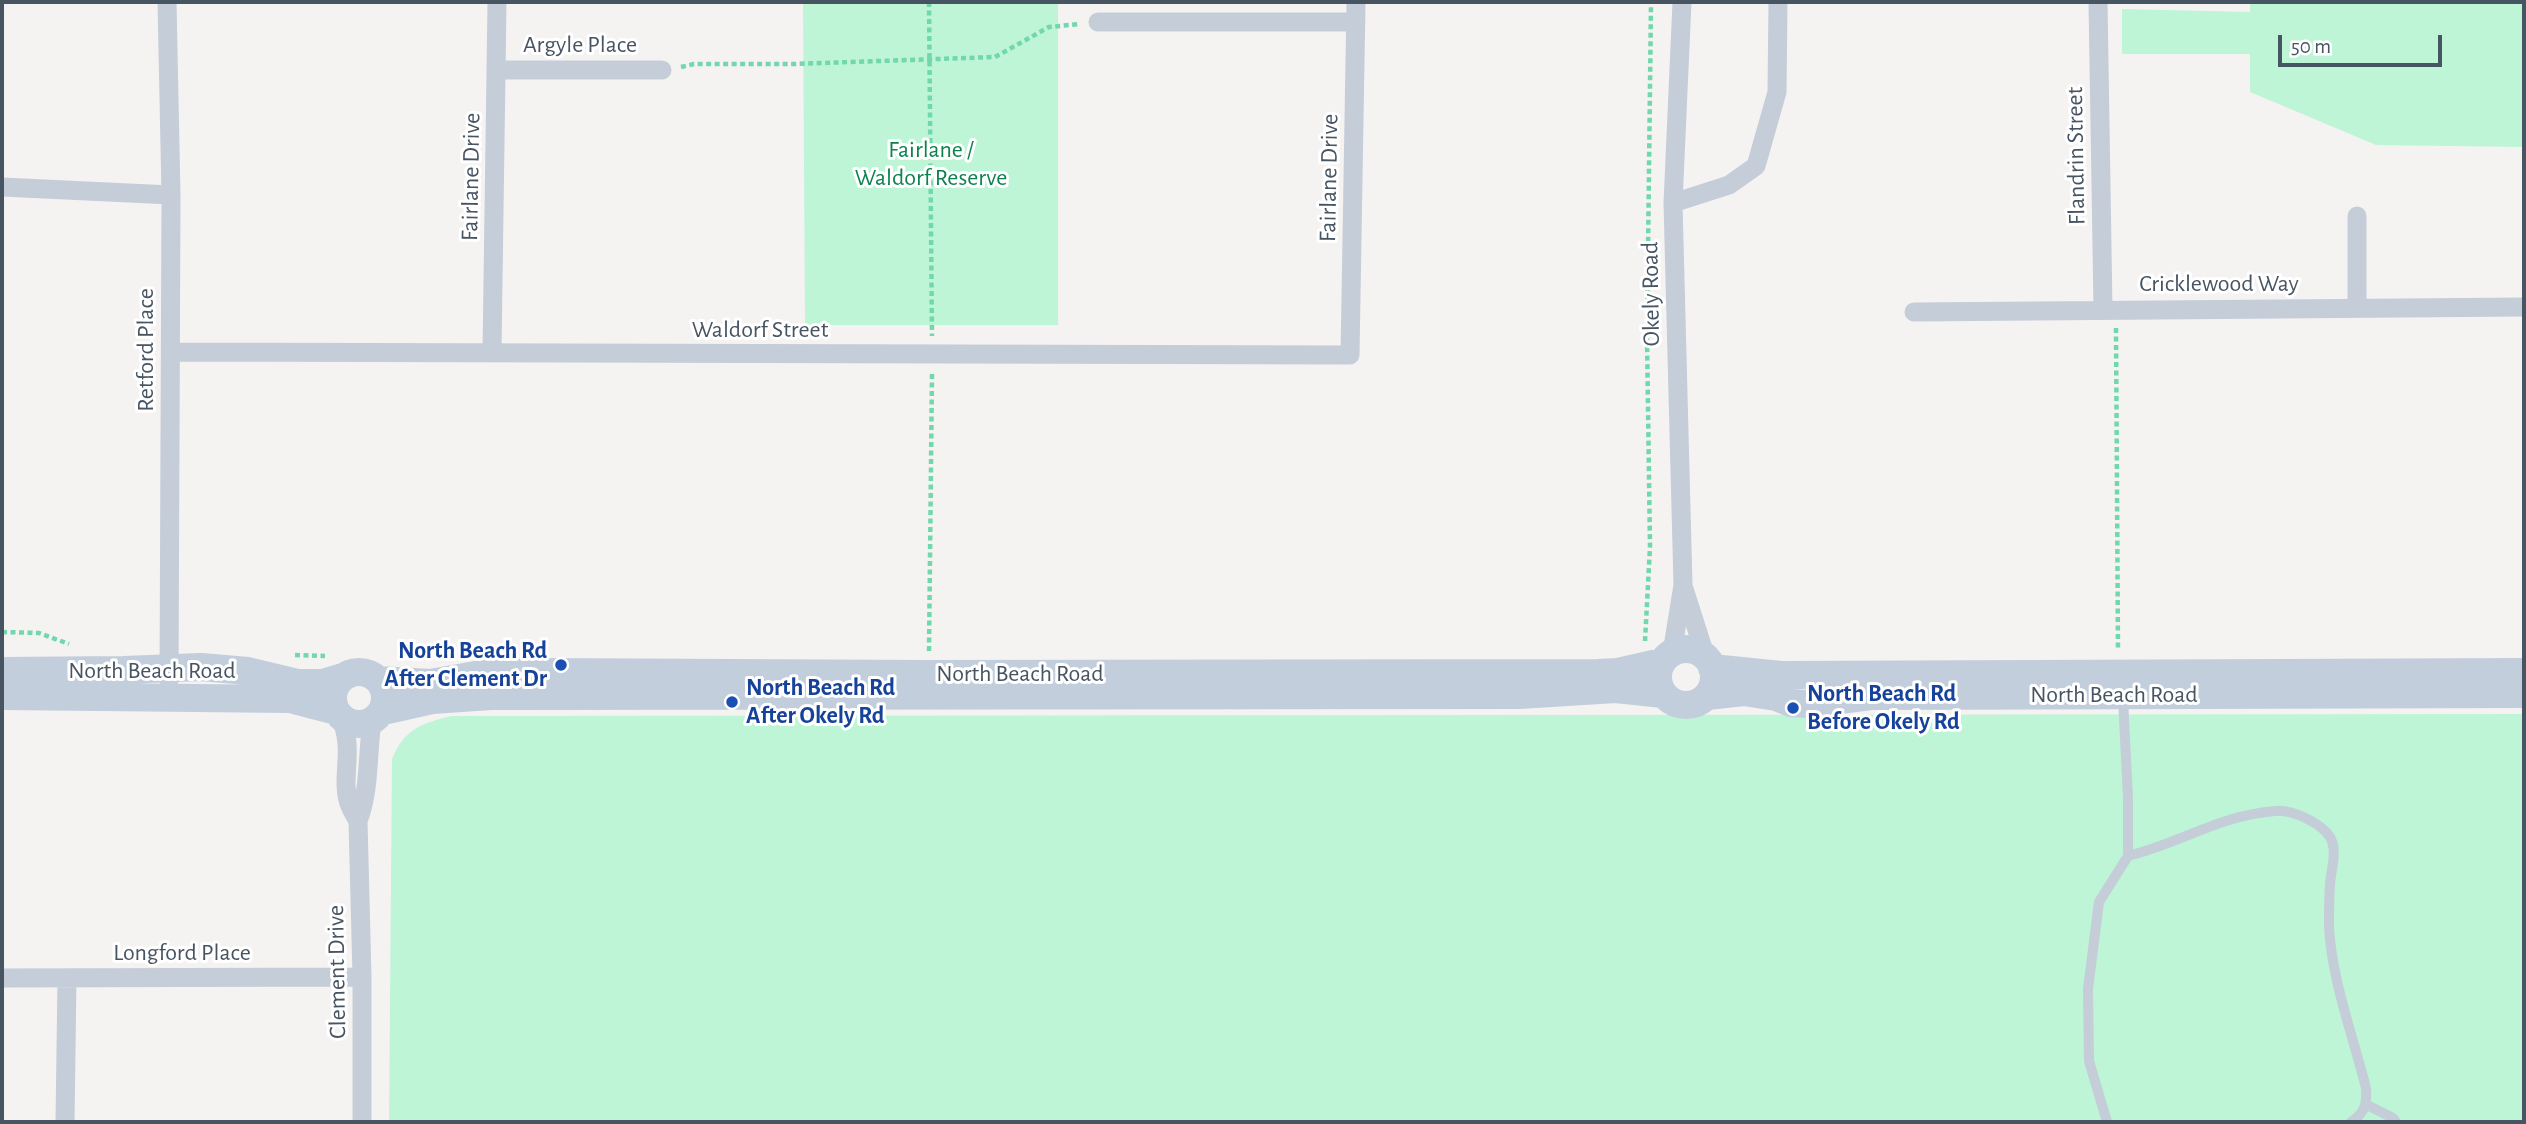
<!DOCTYPE html>
<style>
body{margin:0}
#map{position:relative;width:2526px;height:1124px;overflow:hidden;background:#f5f2f2;font-family:"Alegreya Sans",sans-serif}
canvas{display:block}
.frame{position:absolute;inset:0;border:4px solid #475462;pointer-events:none}
.scale{position:absolute;left:2278px;top:35px;width:164px;height:32px;box-sizing:border-box;border:4px solid #475462;border-top:0;padding-left:9px;font-size:21px;line-height:24px;white-space:nowrap;color:#475462;-webkit-text-stroke:5px #fff;paint-order:stroke}
</style>
<div id="map">
<canvas width="2526" height="1124"></canvas>
<div class="frame"></div>
<div class="scale">50 m</div>
</div>
<script>
const ctx = document.querySelector('canvas').getContext('2d');
ctx.lineJoin = 'round';
function fillPath(path, color) {
  ctx.fillStyle = color;
  ctx.fill(path, 'evenodd');
}
function trace(path, color, width, dash) {
  ctx.strokeStyle = color;
  ctx.lineWidth = width;
  ctx.lineCap = dash ? 'butt' : 'round';
  ctx.setLineDash(dash || []);
  ctx.stroke(path);
}
function write(font, color, halo, rows, align = 'center') {
  ctx.font = font + ' "Alegreya Sans",sans-serif';
  ctx.lineWidth = 6;
  ctx.setLineDash([]);
  ctx.textBaseline = 'middle';
  ctx.strokeStyle = halo;
  ctx.fillStyle = color;
  for (const [text, x, y, turn = 0] of rows) {
    ctx.save();
    ctx.translate(x, y);
    ctx.rotate((+turn || 0) * Math.PI / 180);
    ctx.textAlign = isNaN(turn) ? turn : align;
    if (halo) ctx.strokeText(text, 0, 0);
    ctx.fillText(text, 0, 0);
    ctx.restore();
  }
}
fillPath(new Path2D(`
 M803 2H1058V325H805Z
 M2250 2H2524V147L2376 145 2250 92V54H2122V9L2250 12Z
 M2524 714V1122H389L392 759C405 728 421 724 451 716Z`), '#bef5d7');
trace(new Path2D(`
 M929 2 932 336
 M681 67 694 64H793L995 57 1049 27 1080 24
 M2116 328 2118 651
 M2 632 39 633 69 644
 M1645 641 1650 547 1647 337 1651 2
 M929 651 932 373
 M295 655 325 656`), '#71d7ac', 4.5, [5, 3.5]);
trace(new Path2D(`
 M2128 856C2179 844 2220 815 2275 811 2292 809 2321 823 2330 837 2338 850 2331 870 2330 884 2329 898 2329 913 2329 927 2332 981 2353 1036 2366 1088 2367 1104 2365 1113 2351 1122
 M2367 1105 2393 1118 2396 1122
 M2107 1122 2089 1061 2088 989 2099 902 2128 856V797L2123 699`), '#c5cdd8', 10);
trace(new Path2D(`
 M167 2 171 195 169 680
 M2098 2 2103 309
 M1098 22H1356
 M497 70H662
 M2 187 171 195
 M1673 203 1729 185 1756 166 1777 92 1778 2
 M2357 216V308
 M1914 312 2524 307
 M171 352 1350 355 1356 2
 M492 352 497 2
 M1684 589 1706 658
 M1672 653 1683 585 1673 203 1682 2
 M340 717C356 750 339 779 350 806 352 811 355 816 358 821
 M2 978 362 977
 M65 1122 67 978
 M362 1122V977L358 821C370 791 367 755 372 722`), '#c5cdd8', 19);
trace(new Path2D(`
 M1658 677a28 28 0 1 1 56 0a28 28 0 1 1-56 0Z
 M1712 668 1781 675 2524 672
 M2 671 124 670 201 667 248 671 298 683H323L343 677
 M333 698a26 26 0 1 1 52 0a26 26 0 1 1-52 0Z
 M378 680 430 683 487 673 538 672 929 674 1598 673 1618 672 1662 662
 M2 696 290 699 336 711
 M1707 696 1744 692 1776 697 1791 703 1808 704 1871 696 2524 694
 M383 711 432 700 491 696 1519 695 1616 689 1663 694`), '#c3cedc', 28);
for (const [x, y, r, color] of [
 [561,665,7,"#1a4fb4"],
 [732,702,7,"#1a4fb4"],
 [1793,708,7,"#1a4fb4"]
]) {
  const dot = new Path2D();
  dot.arc(x, y, r, 0, 2 * Math.PI);
  ctx.fillStyle = color;
  ctx.fill(dot);
  trace(dot, '#fff', 2.5);
}
write('24px', '#475462', '#fff', [
 ["Argyle Place",580,45],
 ["Flandrin Street",2076,156,-91],
 ["Fairlane Drive",471,177,-89],
 ["Fairlane Drive",1329,178,-89],
 ["Cricklewood Way",2219,284],
 ["Okely Road",1651,294,-91],
 ["Waldorf Street",760,330],
 ["Retford Place",146,350,-90],
 ["North Beach Road",152,671],
 ["North Beach Road",1020,674],
 ["North Beach Road",2114,695],
 ["Longford Place",182,953],
 ["Clement Drive",337,972,-91]
]);
write('24px', '#0d8250', '#fff', [
 ["Fairlane /",931,150],
 ["Waldorf Reserve",931,178]
]);
write('bold 24px', '#164399', '#fff', [
 ["North Beach Rd",547,651,"right"],
 ["After Clement Dr",547,679,"right"],
 ["North Beach Rd",746,688],
 ["After Okely Rd",746,716],
 ["North Beach Rd",1807,694],
 ["Before Okely Rd",1807,722]
], 'left');
</script>
